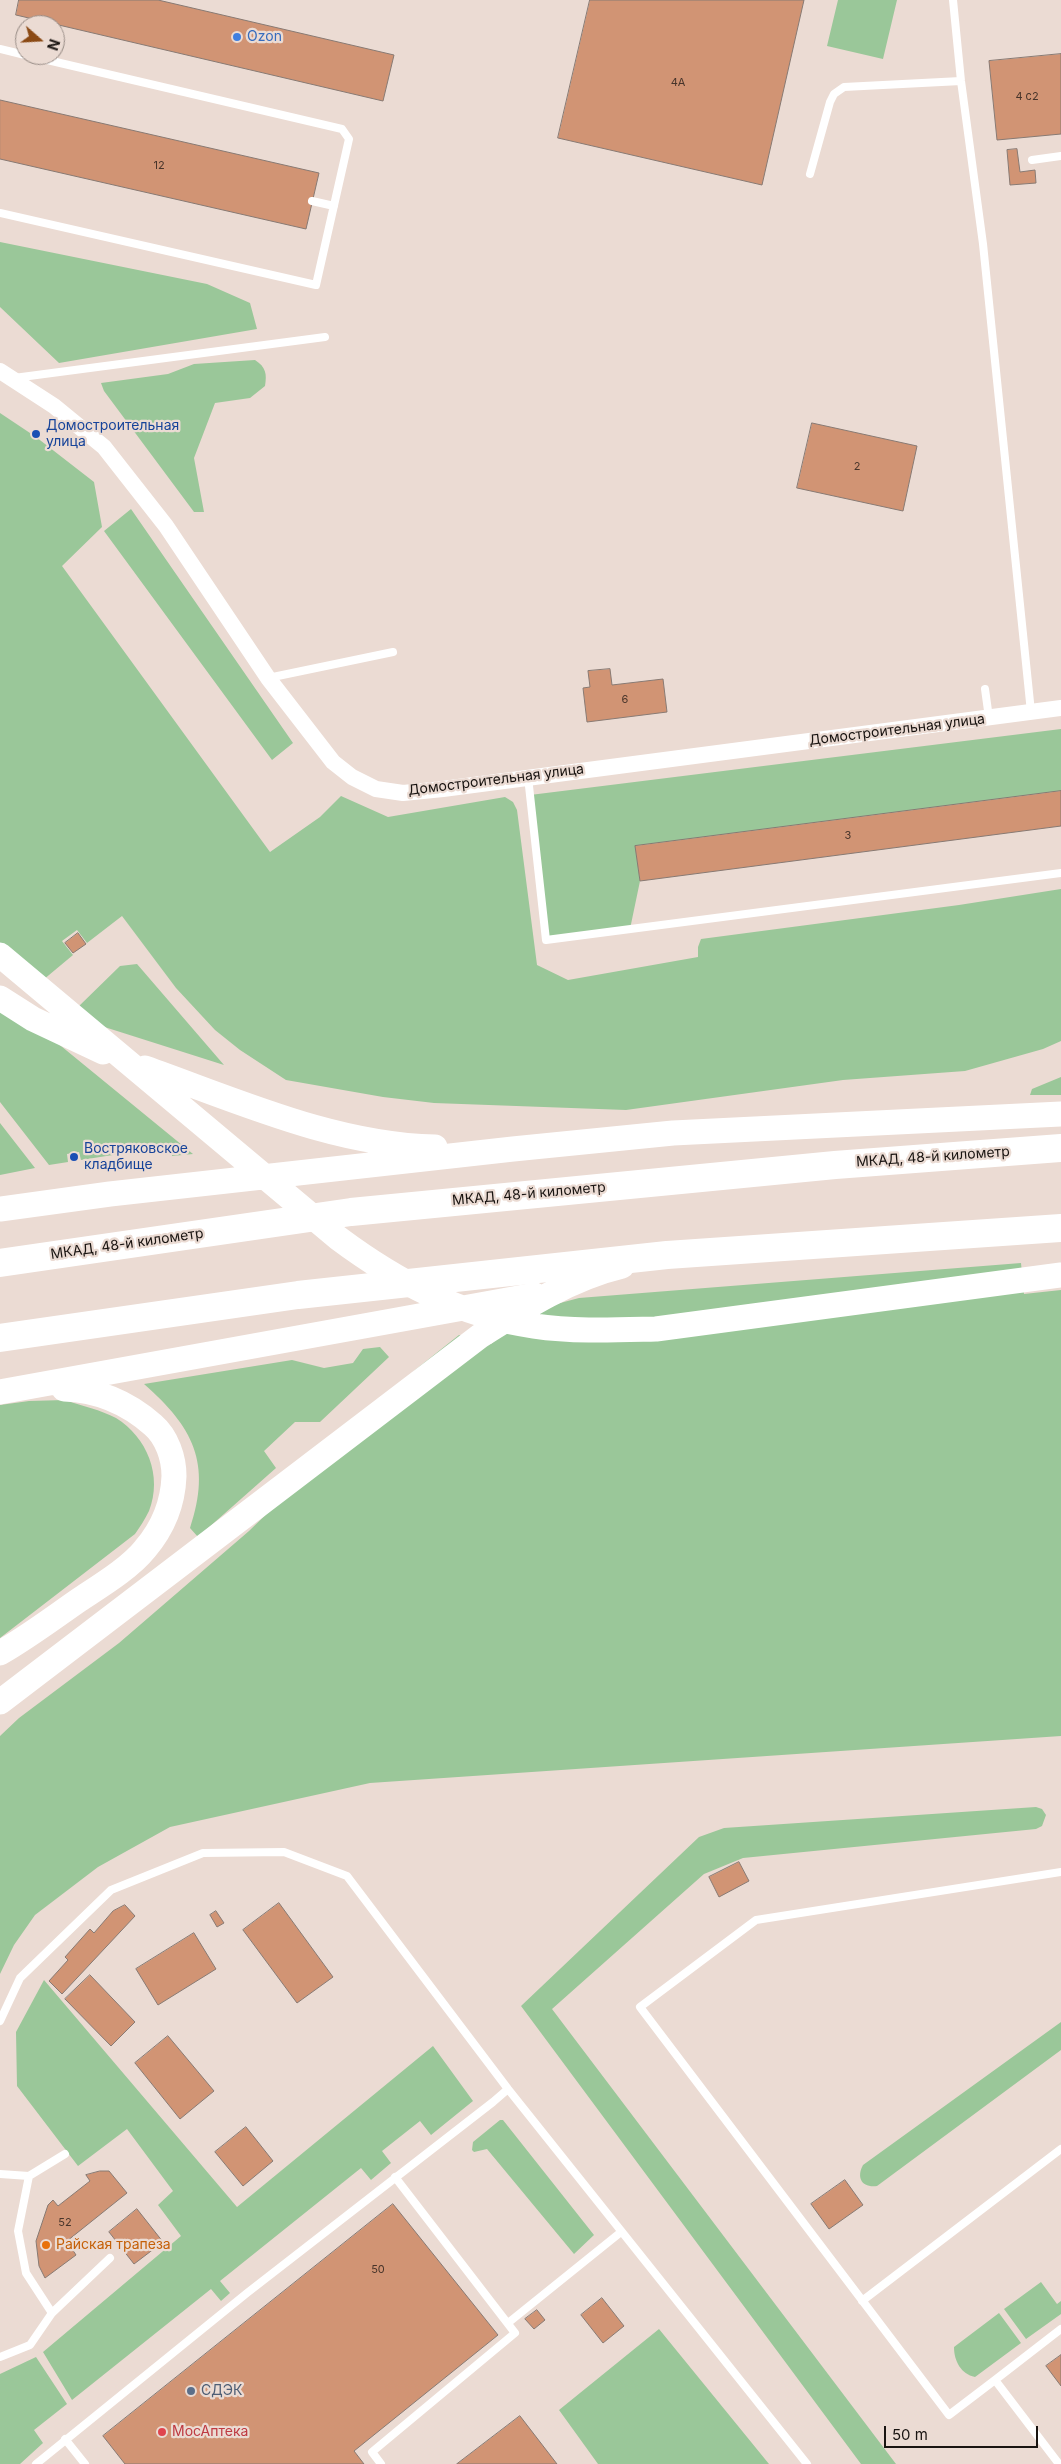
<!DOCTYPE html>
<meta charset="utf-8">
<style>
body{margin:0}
#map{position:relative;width:1061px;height:2464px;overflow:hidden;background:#ebdbd3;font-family:Inter,sans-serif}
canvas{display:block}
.north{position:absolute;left:15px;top:15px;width:50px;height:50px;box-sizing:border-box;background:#ebdbd3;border:1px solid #978b85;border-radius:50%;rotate:109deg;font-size:14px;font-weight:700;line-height:20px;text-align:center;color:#191411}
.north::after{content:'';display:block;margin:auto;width:18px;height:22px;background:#8b4a15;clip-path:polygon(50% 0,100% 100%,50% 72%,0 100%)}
.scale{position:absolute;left:884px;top:2426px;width:154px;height:22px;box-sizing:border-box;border:2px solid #191411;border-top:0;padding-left:6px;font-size:15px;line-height:18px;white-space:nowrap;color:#191411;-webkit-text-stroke:4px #ebdbd3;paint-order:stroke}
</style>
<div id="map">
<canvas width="1061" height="2464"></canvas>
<div class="north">N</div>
<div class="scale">50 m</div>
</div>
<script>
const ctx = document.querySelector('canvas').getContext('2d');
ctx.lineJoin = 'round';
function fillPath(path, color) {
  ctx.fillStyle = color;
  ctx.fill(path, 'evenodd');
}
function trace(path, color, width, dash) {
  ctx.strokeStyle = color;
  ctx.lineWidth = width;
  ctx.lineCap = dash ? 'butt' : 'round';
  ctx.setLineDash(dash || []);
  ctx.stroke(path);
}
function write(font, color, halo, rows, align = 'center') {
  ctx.font = font + ' Inter,sans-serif';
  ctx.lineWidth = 4.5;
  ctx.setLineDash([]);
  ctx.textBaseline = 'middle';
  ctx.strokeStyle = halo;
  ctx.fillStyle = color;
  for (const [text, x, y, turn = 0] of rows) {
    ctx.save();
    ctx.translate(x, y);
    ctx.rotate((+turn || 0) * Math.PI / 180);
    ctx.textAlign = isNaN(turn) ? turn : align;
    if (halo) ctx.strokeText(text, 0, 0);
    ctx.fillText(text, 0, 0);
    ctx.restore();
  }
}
fillPath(new Path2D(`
 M838 0H897L883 59 827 46Z
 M0 242 207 284 250 303 257 329 59 363 0 307Z
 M255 360C266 367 267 374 265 386L250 398 215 403 194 458 204 512H194L104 391 101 383 168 374 194 364Z
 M0 413 36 437 94 482 102 527 62 566 270 852 320 817 341 796 388 817 505 797 513 802 517 810 537 965 568 980 698 957V947L701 939 959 905 1061 889V1041L1043 1049 965 1071 843 1080 626 1110 434 1103 383 1097 286 1080 240 1050 215 1030 176 988 122 916 87 943 77 930 62 941 73 955 43 980 0 943Z
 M131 509 293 743 272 760 104 531Z
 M1061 729V791L636 846 640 881 630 929 546 940 530 795Z
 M137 964 224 1065 95 1024 77 1008 120 966Z
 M0 1009 39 1028 193 1154 172 1156 170 1146 81 1160 79 1152 67 1154 68 1162 49 1165 0 1102Z
 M1061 1077V1095H1030L1032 1089Z
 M0 1123 35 1168 0 1175Z
 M1021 1263 1024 1294 1061 1290V1736L370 1783 170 1827 98 1867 35 1915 14 1945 0 1974V1736L19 1718 119 1643 249 1531 415 1370 459 1335 491 1344 530 1311 579 1298Z
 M380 1347 389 1357 320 1422H295L264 1451 276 1468 198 1537 190 1528C212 1463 193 1427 144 1384L292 1360 324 1368 353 1363 363 1349Z
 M65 1400C82 1406 101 1410 116 1418 147 1437 163 1476 149 1511 145 1519 140 1527 135 1534L0 1638V1405L29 1401Z
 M1036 1807 1042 1809 1046 1815 1042 1826 1036 1829 743 1858 704 1874 552 2009 896 2464H861L521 2006 699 1837 724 1828Z
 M44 1980 237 2207 433 2046 473 2101 431 2135 420 2121 382 2151 391 2163 371 2180 361 2168 220 2281 230 2293 221 2301 211 2289 72 2400 43 2352 181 2236 158 2205 173 2191 127 2129 78 2166 17 2086 16 2032Z
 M1061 2022V2050L877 2186C862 2188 856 2178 863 2165Z
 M500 2120H503L594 2235 574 2254 487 2149 474 2152 472 2150 473 2142Z
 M1041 2282 1057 2304 1061 2301V2314L1026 2339 1004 2309Z
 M999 2313 1021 2343 975 2377C961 2374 954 2361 954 2347Z
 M659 2329 769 2464H598L559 2410Z
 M36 2357 67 2404 34 2430 43 2443 20 2464H0V2374Z`), '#9ac799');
const building = new Path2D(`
 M19 0H158L394 55 383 101 16 15Z
 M590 0H804L762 185 558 138Z
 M1061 54V134L997 140 989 61Z
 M0 100 319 173 306 229 0 159Z
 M1017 149 1020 172 1035 170 1036 183 1010 185 1007 150Z
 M812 423 917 446 903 511 797 488Z
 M610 669 612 685 663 679 667 712 587 722 583 688 590 687 588 671Z
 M1061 791V826L640 881 635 846Z
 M78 933 86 944 73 953 65 943Z
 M739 1862 749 1881 719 1897 709 1877Z
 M279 1903 333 1977 297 2003 243 1930Z
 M125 1905 135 1916 62 1994 49 1981 68 1960 65 1957 90 1929 94 1933 113 1911Z
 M216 1911 224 1923 217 1927 210 1915Z
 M194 1933 216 1969 158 2005 136 1969Z
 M90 1975 135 2022 111 2046 65 1999Z
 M168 2036 214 2091 180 2119 135 2063Z
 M246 2127 273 2161 243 2186 215 2152Z
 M100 2171H109L127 2193 67 2241 76 2255 45 2278 39 2266 36 2241 48 2205 53 2200 58 2206 90 2181 86 2175Z
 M845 2180 863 2205 829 2229 811 2204Z
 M393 2204 498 2335 354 2451 364 2464H125L103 2436Z
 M137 2209 163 2242 134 2264 109 2232Z
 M602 2298 624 2326 603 2343 581 2315Z
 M537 2310 545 2320 534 2329 525 2319Z
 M1061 2355V2386L1046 2366Z
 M520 2416 557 2464H457Z`);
fillPath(building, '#d19474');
trace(building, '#887a73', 1);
trace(new Path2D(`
 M953 0 961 81 983 244 1031 712
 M0 49 25 55
 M1032 160 1061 156
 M810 174 830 102 834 94 844 87 961 81
 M312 201 334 206
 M0 213 316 285 349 139 342 129 26 55
 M14 378 325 337
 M268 678 393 652
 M985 689 989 718
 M528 777 546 940 1061 873
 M0 2021 20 1978 111 1890 203 1853 284 1852 347 1876 508 2089 807 2464
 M0 2174 29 2176 65 2154
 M29 2176 18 2231 26 2273 52 2313
 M862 2301 1061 2149
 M508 2323 621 2232
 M0 2357 30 2345 52 2313 110 2258
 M995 2380 1061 2329
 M65 2439 85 2464
 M36 2464 247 2293 493 2102 508 2089
 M381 2464 372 2452 515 2333 395 2177
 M1059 2464 995 2380 949 2415 640 2007 756 1920 1061 1872`), '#fff', 8);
trace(new Path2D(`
 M0 371 54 406 104 447 166 526 268 678 333 762 352 777 376 789 403 793 443 789 1061 708`), '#fff', 16);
trace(new Path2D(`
 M0 955 338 1238C397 1282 461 1316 534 1326 575 1332 616 1330 656 1329L1061 1275
 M0 998 33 1019 103 1052
 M145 1068C238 1101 335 1145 435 1147
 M0 1209 110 1194 513 1149 673 1133 1061 1114
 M0 1392 535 1295
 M0 1653C28 1637 53 1618 79 1600 100 1586 130 1568 145 1549 163 1528 173 1503 174 1476 174 1458 167 1437 153 1425 127 1402 99 1390 64 1389
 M0 1702 480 1336C524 1308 571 1278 622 1266`), '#fff', 25);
trace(new Path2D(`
 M0 1263 351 1212 835 1165 1061 1148
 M0 1338 298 1295 667 1255 1061 1228`), '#fff', 28);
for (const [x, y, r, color] of [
 [237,37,5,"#3f7fe0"],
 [36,434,5,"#1a4fb4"],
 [74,1157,5,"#1a4fb4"],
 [46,2245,5,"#e8710a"],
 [191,2391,5,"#5c6f8a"],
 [162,2432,5,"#e0444e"]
]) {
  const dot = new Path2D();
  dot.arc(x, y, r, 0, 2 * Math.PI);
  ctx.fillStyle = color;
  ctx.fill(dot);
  trace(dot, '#ebdbd3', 2);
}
write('11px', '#47342a', null, [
 ["4А",678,83],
 ["4 с2",1027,97],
 ["12",159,166],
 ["2",857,467],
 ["6",625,700],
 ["3",848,836],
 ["52",65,2223],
 ["50",378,2270]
]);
write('14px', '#366cbe', '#ebdbd3', [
 ["Ozon",247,37]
], 'left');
write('14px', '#164399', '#ebdbd3', [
 ["Домостроительная",46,426],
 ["улица",46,442],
 ["Востряковское",84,1149],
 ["кладбище",84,1165]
], 'left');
write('14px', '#191411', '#ebdbd3', [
 ["Домостроительная улица",897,730,-7],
 ["Домостроительная улица",496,780,-7],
 ["МКАД, 48-й километр",933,1157,-4],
 ["МКАД, 48-й километр",529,1194,-5],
 ["МКАД, 48-й километр",127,1244,-8]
]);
write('14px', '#c56008', '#ebdbd3', [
 ["Райская трапеза",56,2245]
], 'left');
write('14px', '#4e5e75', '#ebdbd3', [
 ["СДЭК",201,2391]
], 'left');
write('14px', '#be3a42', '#ebdbd3', [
 ["МосАптека",172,2432]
], 'left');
</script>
